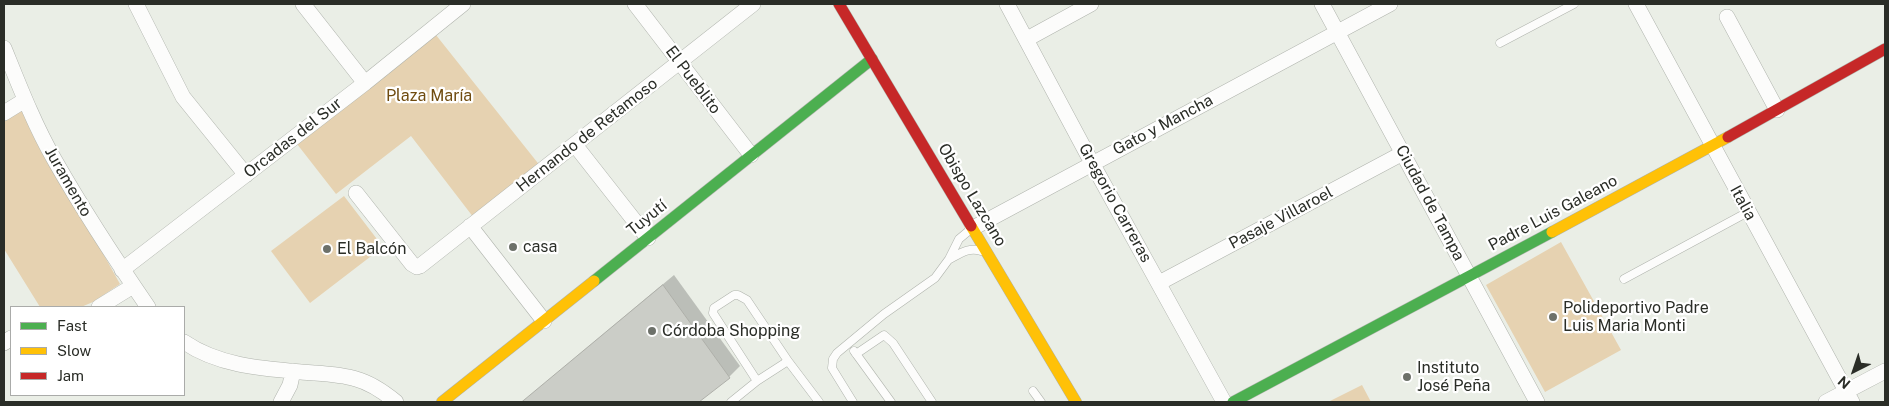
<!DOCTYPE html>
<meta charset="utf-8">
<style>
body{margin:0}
#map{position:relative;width:1889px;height:406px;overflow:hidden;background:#eaeee6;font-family:"Public Sans",sans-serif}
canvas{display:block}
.frame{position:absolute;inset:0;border:5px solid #2a2d27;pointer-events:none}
.legend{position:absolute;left:10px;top:306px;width:175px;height:90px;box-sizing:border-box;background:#fff;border:1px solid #aaaba9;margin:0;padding:6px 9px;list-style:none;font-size:15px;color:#2a2d27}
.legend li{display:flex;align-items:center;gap:10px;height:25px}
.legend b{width:25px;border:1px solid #aaaba9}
.north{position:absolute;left:1829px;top:346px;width:50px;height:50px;-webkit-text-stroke:4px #fff;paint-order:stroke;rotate:221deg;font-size:14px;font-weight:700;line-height:20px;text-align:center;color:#2a2d27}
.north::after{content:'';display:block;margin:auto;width:18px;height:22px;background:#2a2d27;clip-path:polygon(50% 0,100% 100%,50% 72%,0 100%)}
</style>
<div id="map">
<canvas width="1889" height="406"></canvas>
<div class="frame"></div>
<ul class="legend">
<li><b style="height:6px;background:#4caf50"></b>Fast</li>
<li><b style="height:6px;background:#ffc107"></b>Slow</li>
<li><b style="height:6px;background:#c62828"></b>Jam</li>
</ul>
<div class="north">N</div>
</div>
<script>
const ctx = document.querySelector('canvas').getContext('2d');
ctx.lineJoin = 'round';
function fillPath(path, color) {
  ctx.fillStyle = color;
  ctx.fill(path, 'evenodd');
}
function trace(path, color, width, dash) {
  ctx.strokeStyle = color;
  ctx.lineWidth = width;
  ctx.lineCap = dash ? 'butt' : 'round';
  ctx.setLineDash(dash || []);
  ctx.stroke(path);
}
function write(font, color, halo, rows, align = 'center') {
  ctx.font = font + ' "Public Sans",sans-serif';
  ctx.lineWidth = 4.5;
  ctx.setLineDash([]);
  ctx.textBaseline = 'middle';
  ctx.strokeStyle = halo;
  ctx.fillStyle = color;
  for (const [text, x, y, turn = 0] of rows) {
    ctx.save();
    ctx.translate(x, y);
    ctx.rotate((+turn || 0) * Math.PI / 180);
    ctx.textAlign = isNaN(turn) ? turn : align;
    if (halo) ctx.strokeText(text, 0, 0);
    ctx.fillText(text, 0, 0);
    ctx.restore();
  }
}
fillPath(new Path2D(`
 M436 35 541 167 477 222 411 136 336 194 297 144Z
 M21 106 120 284 93 302 81 307H40L4 249V116Z
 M344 196 383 247 310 303 271 251Z
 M1561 242 1621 350 1545 392 1486 285Z
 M1362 385 1371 402H1328Z`), '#e6d2b1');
fillPath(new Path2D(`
 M674 275 740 366 729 377 697 402H522Z`), '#0003');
const building = new Path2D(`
 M663 285 730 378 699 402H522Z`);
fillPath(building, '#cbcdc7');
trace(building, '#aeafa9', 1);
const lane = new Path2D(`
 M1500 43 1574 4
 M950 259C961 253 969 247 981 251
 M1624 279 1748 212
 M854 351 891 402
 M856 354 884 335 893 343 932 402
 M757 381 713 313 714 308 734 295H738L747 300 788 361
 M1033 391 1041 402
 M731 402 757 381 788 361 819 402
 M853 402 832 368 833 359 837 353 884 314 935 278 949 259 959 239 971 229`);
const street = new Path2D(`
 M136 4 183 97 246 175
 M303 4 365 83
 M635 4 751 155
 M1007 4 1092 163 1224 402
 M1322 4 1537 402
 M1636 4 1852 402
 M1727 17 1777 110
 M1027 39 1091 4
 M4 48C19 85 34 124 54 159 83 210 115 259 148 307
 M4 113 25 100
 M575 145 648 238
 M356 193 412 264 417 267 420 266 753 4
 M470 226 544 321
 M973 228 1390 4
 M122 270 365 83 463 4
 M1159 283 1403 153
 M99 307 133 286
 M184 342C222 368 270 369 314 373 328 374 343 375 356 379 371 383 385 393 396 402
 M4 343 11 338
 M281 402 290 385 293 371
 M1826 402 1885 371`);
const fast = new Path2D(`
 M594 281 872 59
 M1233 402 1552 232`);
const slow = new Path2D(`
 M971 226 1076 402
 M1552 232 1728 137
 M442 402 594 281`);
const jam = new Path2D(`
 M839 4 971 226
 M1728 137 1885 49`);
trace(lane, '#afb3ac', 9);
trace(street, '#afb3ac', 16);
trace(fast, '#afb3ac', 12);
trace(slow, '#afb3ac', 12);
trace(jam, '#afb3ac', 12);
trace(lane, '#fcfcfb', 8);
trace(street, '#fcfcfb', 15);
trace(fast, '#4caf50', 11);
trace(slow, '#ffc107', 11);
trace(jam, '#c62828', 11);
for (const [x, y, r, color] of [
 [513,247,5,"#6d716a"],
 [327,249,5,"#6d716a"],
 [1553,317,5,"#6d716a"],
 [652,331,5,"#6d716a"],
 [1407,377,5,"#6d716a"]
]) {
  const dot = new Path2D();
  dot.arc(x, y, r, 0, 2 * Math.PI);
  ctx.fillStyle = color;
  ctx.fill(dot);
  trace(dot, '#fff', 2);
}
write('16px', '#2a2d27', '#fff', [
 ["El Pueblito",693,80,53],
 ["Gato y Mancha",1163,125,-28],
 ["Hernando de Retamoso",587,135,-38],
 ["Orcadas del Sur",293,138,-38],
 ["Juramento",68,182,60],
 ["Obispo Lazcano",972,195,59],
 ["Gregorio Carreras",1115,203,61],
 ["Ciudad de Tampa",1430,203,62],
 ["Italia",1743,203,61],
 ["Padre Luis Galeano",1553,213,-28],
 ["Tuyutí",647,218,-39],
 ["Pasaje Villaroel",1281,218,-28]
]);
write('16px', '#6f4b0f', '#fff', [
 ["Plaza María",429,96]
]);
write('16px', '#2a2d27', '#fff', [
 ["casa",523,247],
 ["El Balcón",337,249],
 ["Polideportivo Padre",1563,308],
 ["Luis Maria Monti",1563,326],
 ["Córdoba Shopping",662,331],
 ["Instituto",1417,368],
 ["José Peña",1417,386]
], 'left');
</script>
